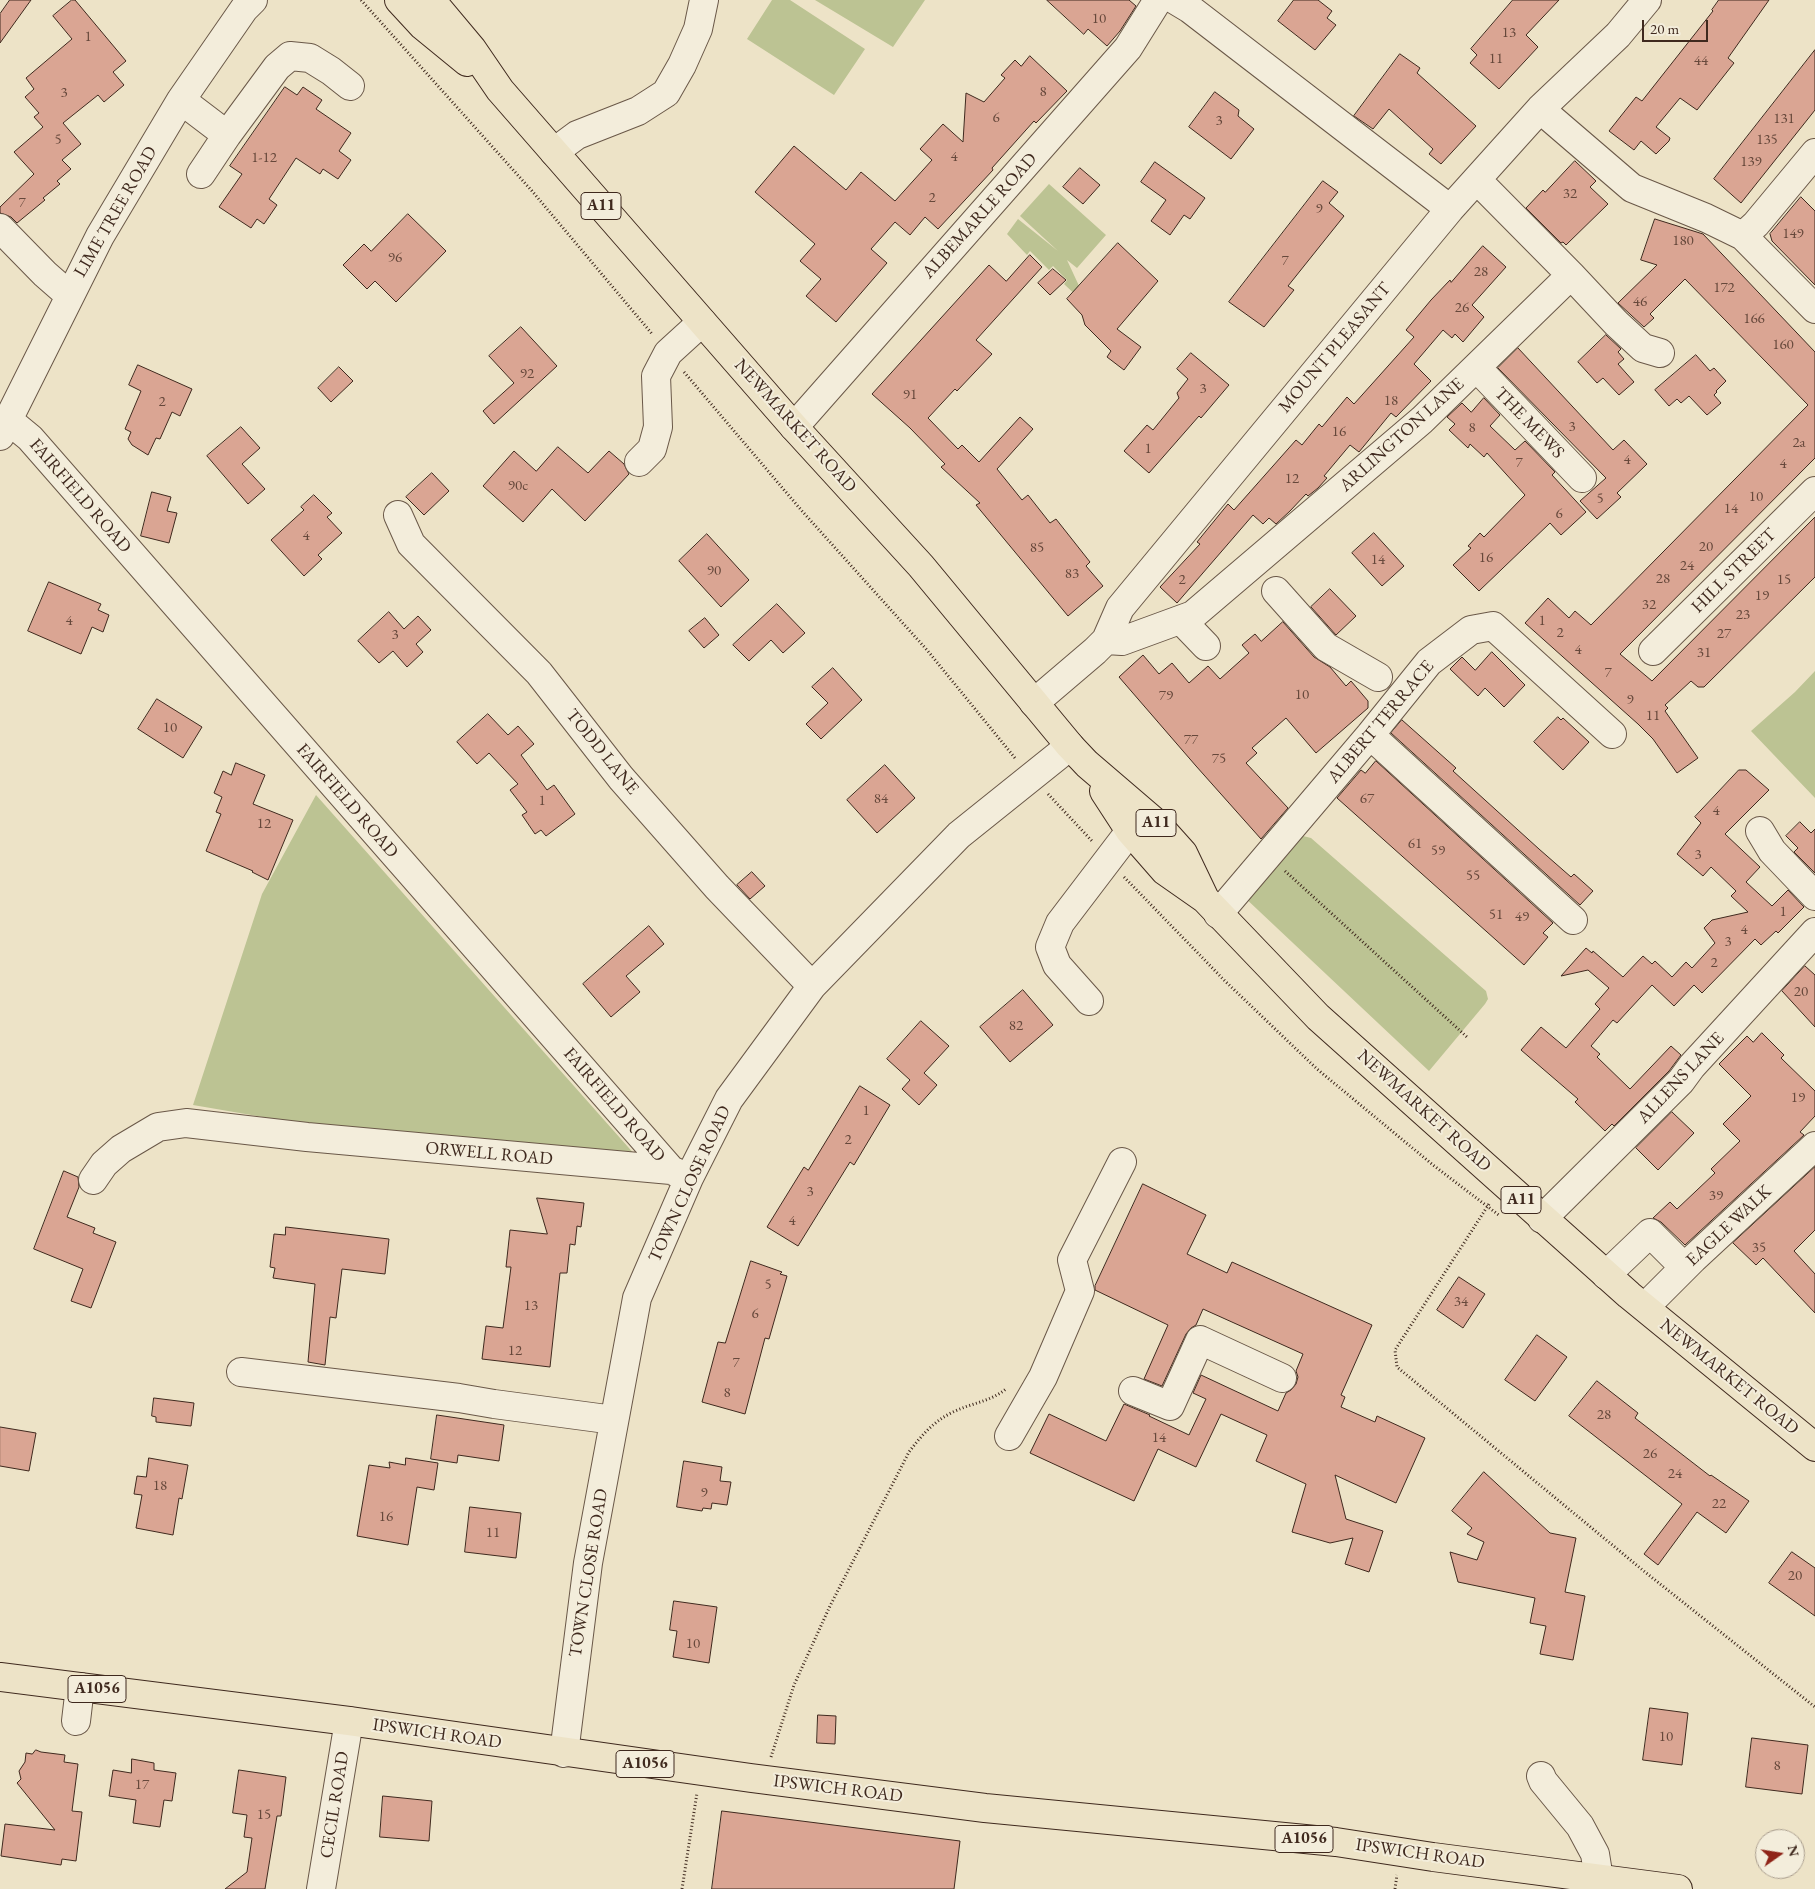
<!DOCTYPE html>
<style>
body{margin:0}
#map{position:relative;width:1815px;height:1889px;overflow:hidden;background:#ede3c7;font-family:"EB Garamond",serif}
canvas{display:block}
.north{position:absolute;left:1755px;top:1829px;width:50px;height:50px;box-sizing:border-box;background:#f3eddb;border:1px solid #ab9f8f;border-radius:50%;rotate:77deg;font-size:14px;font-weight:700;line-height:20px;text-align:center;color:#3f291e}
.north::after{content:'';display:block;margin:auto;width:18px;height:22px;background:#8f2418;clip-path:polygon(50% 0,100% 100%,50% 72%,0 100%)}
.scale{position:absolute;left:1642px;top:20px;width:66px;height:22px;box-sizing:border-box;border:2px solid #3f291e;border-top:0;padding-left:6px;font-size:15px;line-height:18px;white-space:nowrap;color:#3f291e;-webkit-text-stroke:4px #f3eddb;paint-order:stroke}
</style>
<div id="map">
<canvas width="1815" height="1889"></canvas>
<div class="north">N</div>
<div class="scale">20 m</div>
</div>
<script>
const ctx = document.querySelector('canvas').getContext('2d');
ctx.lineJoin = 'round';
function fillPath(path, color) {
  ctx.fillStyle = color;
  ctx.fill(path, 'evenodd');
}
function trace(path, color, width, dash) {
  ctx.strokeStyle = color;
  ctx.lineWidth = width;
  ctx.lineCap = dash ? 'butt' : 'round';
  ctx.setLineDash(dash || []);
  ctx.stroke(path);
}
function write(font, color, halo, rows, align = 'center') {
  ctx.font = font + ' "EB Garamond",serif';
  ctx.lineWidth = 4;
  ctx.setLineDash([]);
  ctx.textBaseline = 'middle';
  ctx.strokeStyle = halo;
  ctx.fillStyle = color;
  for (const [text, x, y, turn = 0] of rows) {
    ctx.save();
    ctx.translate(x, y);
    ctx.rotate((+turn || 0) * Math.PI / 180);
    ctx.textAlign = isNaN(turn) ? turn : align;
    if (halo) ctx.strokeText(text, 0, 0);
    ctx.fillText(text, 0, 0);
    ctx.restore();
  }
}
fillPath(new Path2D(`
 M772 0H790L865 49 834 95 747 39Z
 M815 0H925L893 47Z
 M1049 184 1106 235 1077 268 1067 260 1080 288 1082 301 1064 284 1067 280 1053 266 1049 270 1030 251 1027 255 1007 234 1018 219 1058 251 1020 216Z
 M1815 671V798L1751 731 1795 692Z
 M316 795 636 1156 298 1123 193 1105 262 894Z
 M1303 836 1311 838 1486 991 1488 999 1485 1004 1429 1071 1242 895 1293 840Z`), '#bcc393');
const building = new Path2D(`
 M10 0H31L0 43V14Z
 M72 0H75L126 61 113 72 124 85 104 102 98 95 63 123 81 144 62 160 71 169 57 181 60 184 43 198 45 200 17 223 11 217 0 213V207L34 174 14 152 43 127 34 117 39 113 25 97 34 89 26 78 72 39 53 16Z
 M1047 0H1129L1136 6 1120 31 1107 46 1088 29 1084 34Z
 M1294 0H1318L1332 11 1327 18 1336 25 1315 50 1278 21Z
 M1513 0H1559L1526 35 1538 47 1499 89 1470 63 1477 55 1471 49Z
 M1719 0H1769L1728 58 1734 63 1697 110 1680 98 1656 127 1670 138 1669 141 1656 154 1641 141 1634 150 1609 131 1636 97 1642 101 1713 11 1712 10Z
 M1815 50V110L1741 203 1714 179Z
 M1400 54 1420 68 1417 73 1476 126 1441 164 1429 154 1433 149 1389 109 1373 129 1354 116Z
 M1030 56 1067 91 1036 123 1034 121 992 168 993 170 938 229 925 217 910 235 895 222 871 249 887 263 836 322 806 296 821 279 800 261 815 244 755 192 794 146 846 190 861 172 895 201 932 160 920 149 943 124 963 142 966 93 984 102 1005 78 1001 75 1015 60 1021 66Z
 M285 87 297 95 303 87 322 100 316 109 351 133 339 151 351 160 338 179 323 169 320 174 296 158 269 199 277 205 264 224 257 219 251 228 219 207 242 174 230 166Z
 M1215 92 1239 110 1238 116 1254 129 1231 159 1189 127Z
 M1575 161 1596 181 1590 187 1608 204 1566 245 1563 242 1561 243 1526 208 1543 190 1545 192Z
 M1155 162 1205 198 1190 219 1184 215 1170 235 1151 221 1166 200 1141 182Z
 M1080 168 1100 185 1083 204 1063 187Z
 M1323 181 1338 192 1329 203 1344 216 1288 286 1294 290 1264 327 1229 302Z
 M1801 197 1815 211V285L1772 241 1770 234Z
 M408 214 446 251 396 302 375 281 367 289 343 265 364 244 371 251Z
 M1655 219 1703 234 1815 352V458L1620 654 1652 681 1815 517V577L1704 687H1698L1691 681 1665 705 1668 708 1665 711 1698 758 1677 773 1653 739 1638 724 1525 623 1548 598 1569 618 1575 611 1591 625 1808 405 1685 279 1650 314 1654 318 1644 327 1618 303 1657 265 1641 260Z
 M1118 243 1158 281 1117 329 1141 347 1124 370 1107 357 1111 351 1085 325 1082 315 1067 299Z
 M1483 246 1506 267 1472 305 1484 317 1463 342 1455 334 1452 338 1443 330 1414 364 1431 381 1396 417 1391 413 1359 452 1350 445 1324 476 1327 478 1318 488 1308 496 1306 494 1290 511 1276 524 1269 518 1263 524 1253 515 1177 603 1160 587 1200 544 1197 542 1228 504 1234 510 1296 440 1302 445 1319 424 1322 427 1347 397 1354 404 1414 337 1406 330 1431 300 1450 280 1451 282Z
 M1030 255 1042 267 976 340 992 354 957 391 955 389 928 418 958 449 962 445 979 462 1020 417 1033 429 997 469 1022 500 1028 495 1050 523 1056 519 1090 562 1086 566 1103 586 1068 616 976 505 980 503 941 467 945 464 910 428 872 394 989 265 1006 281Z
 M1053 269 1066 280 1050 295 1038 283Z
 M521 327 557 366 494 424 483 411 514 383 489 356Z
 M1606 335 1621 349 1618 352 1624 359 1618 364 1634 382 1619 395 1603 378 1597 383 1578 362Z
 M1518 348 1613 450 1624 440 1647 464 1617 493 1621 497 1597 519 1580 501 1606 478 1498 368Z
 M1191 353 1229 385 1201 418 1199 416 1149 473 1124 451 1147 425 1153 430 1179 398 1177 393 1188 379 1177 369Z
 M1696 355 1710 371 1714 368 1726 381 1716 391 1717 392 1714 395 1721 403 1707 415 1689 396 1681 403 1677 399 1669 406 1655 390Z
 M138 365 192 389 180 416 172 412 160 439 156 438 148 455 132 445 128 439 131 432 125 429 141 391 129 385Z
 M339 367 353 381 331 402 318 388Z
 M1484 398 1500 415 1490 426 1515 450 1525 441 1555 472 1552 475 1586 512 1561 535 1550 523 1479 591 1453 565 1471 548 1468 546 1480 533 1484 537 1525 495 1487 453 1484 457 1470 444 1468 448 1449 430 1455 424 1447 417 1462 403 1471 412Z
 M241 427 260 448 242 464 265 489 248 504 207 456Z
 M558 447 588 473 609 451 624 464 629 474 585 521 552 489 523 522 483 486 514 451 536 471Z
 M432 473 449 491 424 515 406 497Z
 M152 492 171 497 167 511 177 513 169 543 141 536Z
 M314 495 332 513 327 517 342 533 318 555 322 559 304 576 271 540 304 510 301 507Z
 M1374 533 1404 566 1382 586 1352 553Z
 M707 534 749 580 721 607 679 561Z
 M49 582 101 604 98 610 109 615 103 632 92 627 81 654 28 631Z
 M1330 589 1356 616 1336 635 1311 607Z
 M777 604 805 633 783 653 771 640 749 661 733 645Z
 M389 612 404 629 418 616 431 630 416 644 423 652 407 667 393 651 379 663 358 641Z
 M705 618 719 635 704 648 689 631Z
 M1283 622 1314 657 1330 667 1346 686 1351 681 1368 701V708L1316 753 1286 718 1252 748 1257 753 1246 763 1288 808 1261 839 1196 766 1119 677 1143 655 1159 674 1172 663 1189 683 1208 666 1220 679 1249 653 1242 645 1255 634 1261 641Z
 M1492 652 1525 685 1504 707 1485 688 1478 696 1450 669 1462 657 1475 670Z
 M833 668 862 700 821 739 806 724 828 703 812 687Z
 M157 699 202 727 183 758 138 729Z
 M488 714 508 735 518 726 534 744 521 755 547 790 554 785 575 814 546 836 541 830 535 834 522 815 527 812 510 790 518 784 489 753 477 764 457 742Z
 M1558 717 1561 720 1563 718 1589 742 1563 770 1534 742Z
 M1402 720 1456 768 1453 771 1539 849 1571 877 1574 874 1593 891 1580 905 1391 733Z
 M1376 761 1553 923 1543 933 1548 937 1524 965 1337 798 1361 770 1365 773Z
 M236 763 265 775 253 804 293 820 268 880 252 872 253 871 206 851 221 814 216 812 222 797 214 793 223 771 231 775Z
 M885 765 915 798 877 833 847 800Z
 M1739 770H1746L1769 790 1725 834 1760 867 1746 882 1772 906 1788 890 1804 907 1778 933 1776 931 1761 945 1755 939 1702 993 1694 985 1674 1006 1652 985 1617 1023 1613 1020 1591 1046 1600 1054 1597 1057 1630 1089 1671 1046 1681 1055 1669 1071 1614 1126 1612 1124 1605 1131 1575 1102 1578 1099 1521 1050 1541 1027 1566 1048 1600 1009 1595 1004 1609 988 1588 970 1561 976 1586 948 1592 953 1593 951 1623 977 1643 956 1652 964 1655 961 1672 977 1686 962 1692 968 1715 943 1704 928 1712 920 1748 912 1731 896 1736 891 1711 867 1703 876 1677 854 1701 823 1695 817Z
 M1800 822 1811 833 1815 829V873L1794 852 1798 848 1786 836Z
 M752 872 765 886 750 899 737 885Z
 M649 926 664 944 626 976 640 992 611 1017 583 984Z
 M1805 966 1815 975V1027L1782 991Z
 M1023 990 1053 1025 1010 1062 980 1027Z
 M921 1021 949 1046 924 1073 937 1085 919 1105 902 1089 910 1080 887 1059Z
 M1762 1033 1784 1055 1781 1058 1815 1091V1116L1800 1132 1804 1135 1685 1245 1661 1222 1653 1218 1670 1202 1677 1209 1715 1173 1711 1169 1740 1141 1723 1124 1751 1096 1719 1064 1747 1036 1753 1042Z
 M860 1086 890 1105 854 1165 850 1162 798 1246 767 1227 804 1167 808 1170Z
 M1672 1112 1694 1133 1658 1170 1636 1148Z
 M1815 1167V1230L1794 1251 1815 1274V1313L1763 1258 1756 1265 1733 1243Z
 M64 1171 78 1177 79 1187 67 1217 95 1228 93 1233 116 1242 91 1308 71 1301 83 1269 34 1249Z
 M1143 1184 1206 1215 1187 1254 1227 1273 1232 1262 1372 1325 1341 1395 1345 1397 1341 1407 1375 1422 1377 1416 1425 1438 1396 1503 1335 1475 1346 1519 1383 1531 1369 1572 1345 1564 1353 1538 1330 1543 1292 1532 1306 1484 1256 1461 1267 1435 1221 1414 1196 1467 1158 1449 1134 1501 1030 1453 1049 1414 1106 1441 1124 1404 1150 1415 1149 1416 1189 1435 1206 1399 1193 1393 1201 1375 1278 1411 1286 1393 1291 1390 1296 1384 1298 1377 1296 1371 1303 1354 1203 1309 1196 1325 1191 1328 1186 1334 1162 1386 1144 1379 1168 1325 1095 1290V1286Z
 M537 1198 584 1203 581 1227 577 1226 575 1245 570 1244 567 1273H560L550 1367 482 1359 486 1326 503 1328 511 1267H506L510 1230 547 1234Z
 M286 1227 389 1239 385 1274 342 1269 336 1318 330 1317 325 1365 308 1362 315 1284 273 1278 275 1268 270 1267 274 1234 285 1235Z
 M751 1261 782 1272 780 1274 787 1276 769 1339 765 1338 745 1414 702 1402 718 1342 725 1343Z
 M1459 1277 1485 1294 1463 1328 1437 1310Z
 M1537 1335 1567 1357 1535 1401 1505 1380Z
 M1597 1381 1638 1413 1635 1418 1710 1476 1711 1475 1749 1501 1726 1533 1697 1512 1658 1565 1644 1554 1682 1504 1569 1416Z
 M154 1398 194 1403 191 1426 156 1422V1417L152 1416Z
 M437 1415 504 1425 499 1461 458 1455 457 1463 431 1459Z
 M0 1427 36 1433 29 1471 0 1466Z
 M149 1458 188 1465 182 1499 179 1498 173 1535 136 1528 142 1495 134 1494 137 1476 146 1477Z
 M406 1458 438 1463 434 1490 417 1487 408 1545 357 1536 369 1465 390 1468 389 1462 405 1465Z
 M684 1461 722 1467 720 1481 731 1482 727 1505 712 1503 711 1509 703 1508 702 1511 677 1507Z
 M1484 1472 1550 1533 1576 1538 1565 1592 1585 1596 1573 1660 1540 1654 1546 1626 1530 1623 1535 1598 1458 1582 1450 1552 1477 1560 1484 1542 1467 1534 1472 1528 1452 1511Z
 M470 1507 521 1513 516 1558 465 1552Z
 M1792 1552 1815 1568V1616L1769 1583Z
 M674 1601 717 1607 709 1663 673 1657 677 1631 670 1630Z
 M1650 1708 1688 1713 1682 1765 1643 1760Z
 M818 1715 836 1716 835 1744 817 1743Z
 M1752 1738 1808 1745 1802 1794 1746 1787Z
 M36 1750 41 1752 65 1755 64 1762 78 1764 72 1811 82 1812 76 1861 62 1859 61 1865 1 1856 5 1824 55 1830 17 1783 21 1779 19 1771 25 1762 26 1753 32 1754Z
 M132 1759 154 1763V1770L176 1773 172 1801 164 1800 160 1827 133 1823 136 1800 109 1796 113 1770 131 1773Z
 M239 1770 286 1777 281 1816H277L265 1889H225L247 1872 252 1838 244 1837 247 1815 233 1813Z
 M383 1796 432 1801 429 1841 380 1837Z
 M722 1811 960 1841 954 1889H712Z`);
fillPath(building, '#daa593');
trace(building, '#3f291e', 1);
const minor = new Path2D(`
 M1175 0 1190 9 1450 209
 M181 100 227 135 277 67 290 56 310 58 331 71 350 86
 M1540 109 1632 188 1706 218 1743 236 1815 309
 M554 152 577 135 638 111 666 93 682 65 698 29 704 0
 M201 174 227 135
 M0 228 45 274 69 295
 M1743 236 1756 224 1815 153
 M1571 275 1616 323 1643 348 1660 353
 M1477 368 1582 478
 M7 419 30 438 671 1170 689 1178
 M794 427 1128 48 1158 0
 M0 436 100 236 181 100 244 9 253 0
 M639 462 652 449 658 427 656 376 668 353 702 322
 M398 515 411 544 539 673 621 778 717 887 812 986
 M1276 591 1326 647 1378 677
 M1181 620 1206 646
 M1106 640 1122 641 1193 615 1422 420 1571 275 1477 180
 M1653 651 1815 491
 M1034 703 1095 651 1106 640 1120 608 1450 209 1540 109 1618 35 1647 0
 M1370 735 1573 920
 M1760 831 1772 851 1815 896
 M1218 914 1370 735 1429 662 1471 630 1493 626 1612 734
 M1089 1001 1057 965 1050 947 1060 923 1130 831
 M93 1180 104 1164 121 1149 158 1127 186 1123 307 1137 671 1170
 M1542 1219 1681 1081 1692 1066 1815 932
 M1606 1275 1650 1233 1684 1267
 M1645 1307 1693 1259 1815 1146
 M241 1372 459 1398 494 1404 614 1420
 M1133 1391 1170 1406 1200 1340 1282 1378
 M1009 1436 1043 1377 1080 1291 1072 1260 1122 1162
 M76 1721 80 1687
 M564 1753 588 1563 637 1298 689 1178 729 1099 812 986 959 835 1070 746
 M1541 1776 1543 1781 1580 1826 1595 1854 1599 1879
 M321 1889 349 1721`);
const major = new Path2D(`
 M399 0 423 26 467 62
 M431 0 472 49 500 90 794 427 921 566 1070 746 1087 764 1157 824 1183 853 1205 899
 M1104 791 1130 831 1165 871 1205 899 1318 1017 1629 1295 1815 1447
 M0 1677 349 1721 751 1778 985 1808 1336 1842 1433 1857 1678 1889`);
trace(minor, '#6a5848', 30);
trace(major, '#3f291e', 30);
trace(new Path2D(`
 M361 0 532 191 653 335
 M684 372 802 511 927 650 1015 758
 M1048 794 1092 841
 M1285 871 1467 1037
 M1124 877 1225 981 1317 1069 1433 1165 1500 1216
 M1489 1204 1395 1350 1397 1367 1645 1572 1815 1707
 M771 1757 794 1685 830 1606 909 1452C921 1436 933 1422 951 1413 970 1403 991 1402 1007 1388
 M682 1889 697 1793
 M1395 1889 1397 1875`), '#3f291e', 3, [1, 2.5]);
trace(minor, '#f3eddb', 28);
trace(major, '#ede3c7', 28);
write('15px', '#66483b', null, [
 ["10",1099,19],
 ["13",1509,33],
 ["1",88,37],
 ["11",1496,59],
 ["44",1701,61],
 ["8",1043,92],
 ["3",64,93],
 ["6",996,118],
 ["131",1784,119],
 ["3",1219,121],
 ["5",58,140],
 ["135",1767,140],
 ["4",954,157],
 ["1-12",264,158],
 ["139",1751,162],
 ["32",1570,194],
 ["2",932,198],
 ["7",22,203],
 ["9",1319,209],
 ["149",1793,234],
 ["180",1683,241],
 ["96",395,258],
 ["7",1285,261],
 ["28",1481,272],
 ["172",1724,288],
 ["46",1640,302],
 ["26",1462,308],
 ["166",1754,319],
 ["160",1783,345],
 ["92",527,374],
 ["3",1203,389],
 ["91",910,395],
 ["18",1391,401],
 ["2",162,402],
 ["3",1572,427],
 ["8",1472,428],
 ["16",1339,432],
 ["2a",1799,443],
 ["1",1148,449],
 ["4",1627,460],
 ["7",1519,463],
 ["4",1783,464],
 ["12",1292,479],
 ["90c",518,486],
 ["10",1756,497],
 ["5",1600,499],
 ["14",1731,509],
 ["6",1559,514],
 ["4",306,536],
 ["20",1706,547],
 ["85",1037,548],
 ["16",1486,558],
 ["14",1378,560],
 ["24",1687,566],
 ["90",714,571],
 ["83",1072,574],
 ["28",1663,579],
 ["2",1182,580],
 ["15",1784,580],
 ["19",1762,596],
 ["32",1649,605],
 ["23",1743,615],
 ["4",69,621],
 ["1",1542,621],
 ["2",1560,633],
 ["27",1724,634],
 ["3",395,635],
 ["4",1578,650],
 ["31",1704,653],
 ["7",1608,673],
 ["10",1302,695],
 ["79",1166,696],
 ["9",1630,700],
 ["11",1653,716],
 ["10",170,728],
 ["77",1191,740],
 ["75",1219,759],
 ["84",881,799],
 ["67",1367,799],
 ["1",542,801],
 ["4",1716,811],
 ["12",264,824],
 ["61",1415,844],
 ["59",1438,851],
 ["3",1698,855],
 ["55",1473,876],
 ["1",1783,912],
 ["51",1496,915],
 ["49",1522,917],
 ["4",1744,930],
 ["3",1728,942],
 ["2",1714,963],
 ["20",1801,992],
 ["82",1016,1026],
 ["19",1798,1098],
 ["1",866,1111],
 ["2",848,1140],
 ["3",810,1192],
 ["39",1716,1196],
 ["4",792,1221],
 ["35",1759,1248],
 ["5",768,1285],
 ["34",1461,1302],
 ["13",531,1306],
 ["6",755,1314],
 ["12",515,1351],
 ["7",736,1363],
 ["8",727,1393],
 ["28",1604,1415],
 ["14",1159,1438],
 ["26",1650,1454],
 ["24",1675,1474],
 ["18",160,1486],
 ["9",704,1493],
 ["22",1719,1504],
 ["16",386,1517],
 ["11",493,1533],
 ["20",1795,1576],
 ["10",693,1644],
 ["10",1666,1737],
 ["8",1777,1766],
 ["17",142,1785],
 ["15",264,1815]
]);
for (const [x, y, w] of [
 [601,206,40],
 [1156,823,40],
 [1521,1200,40],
 [97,1689,58],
 [645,1764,58],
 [1304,1839,58]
]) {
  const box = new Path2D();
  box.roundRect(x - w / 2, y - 13.5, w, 27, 4);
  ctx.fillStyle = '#f3eddb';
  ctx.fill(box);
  trace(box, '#3f291e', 1);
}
write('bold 16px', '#3f291e', null, [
 ["A11",601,206],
 ["A11",1156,823],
 ["A11",1521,1200],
 ["A1056",97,1689],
 ["A1056",645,1764],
 ["A1056",1304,1839]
]);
write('18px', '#3f291e', '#f3eddb', [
 ["LIME TREE ROAD",116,212,-60],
 ["ALBEMARLE ROAD",980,216,-48],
 ["MOUNT PLEASANT",1335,348,-50],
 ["THE MEWS",1529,423,46],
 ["NEWMARKET ROAD",795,426,48],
 ["ARLINGTON LANE",1402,435,-42],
 ["FAIRFIELD ROAD",80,496,49],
 ["HILL STREET",1734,571,-45],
 ["ALBERT TERRACE",1381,722,-50],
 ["TODD LANE",602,752,51],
 ["FAIRFIELD ROAD",347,801,49],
 ["ALLENS LANE",1681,1078,-47],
 ["FAIRFIELD ROAD",614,1105,49],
 ["NEWMARKET ROAD",1424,1111,42],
 ["ORWELL ROAD",489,1154,5],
 ["TOWN CLOSE ROAD",690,1184,-65],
 ["EAGLE WALK",1729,1226,-43],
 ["NEWMARKET ROAD",1729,1377,39],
 ["TOWN CLOSE ROAD",589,1573,-81],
 ["IPSWICH ROAD",437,1734,8],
 ["IPSWICH ROAD",838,1789,7],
 ["CECIL ROAD",335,1805,-81],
 ["IPSWICH ROAD",1420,1854,8]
]);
</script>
